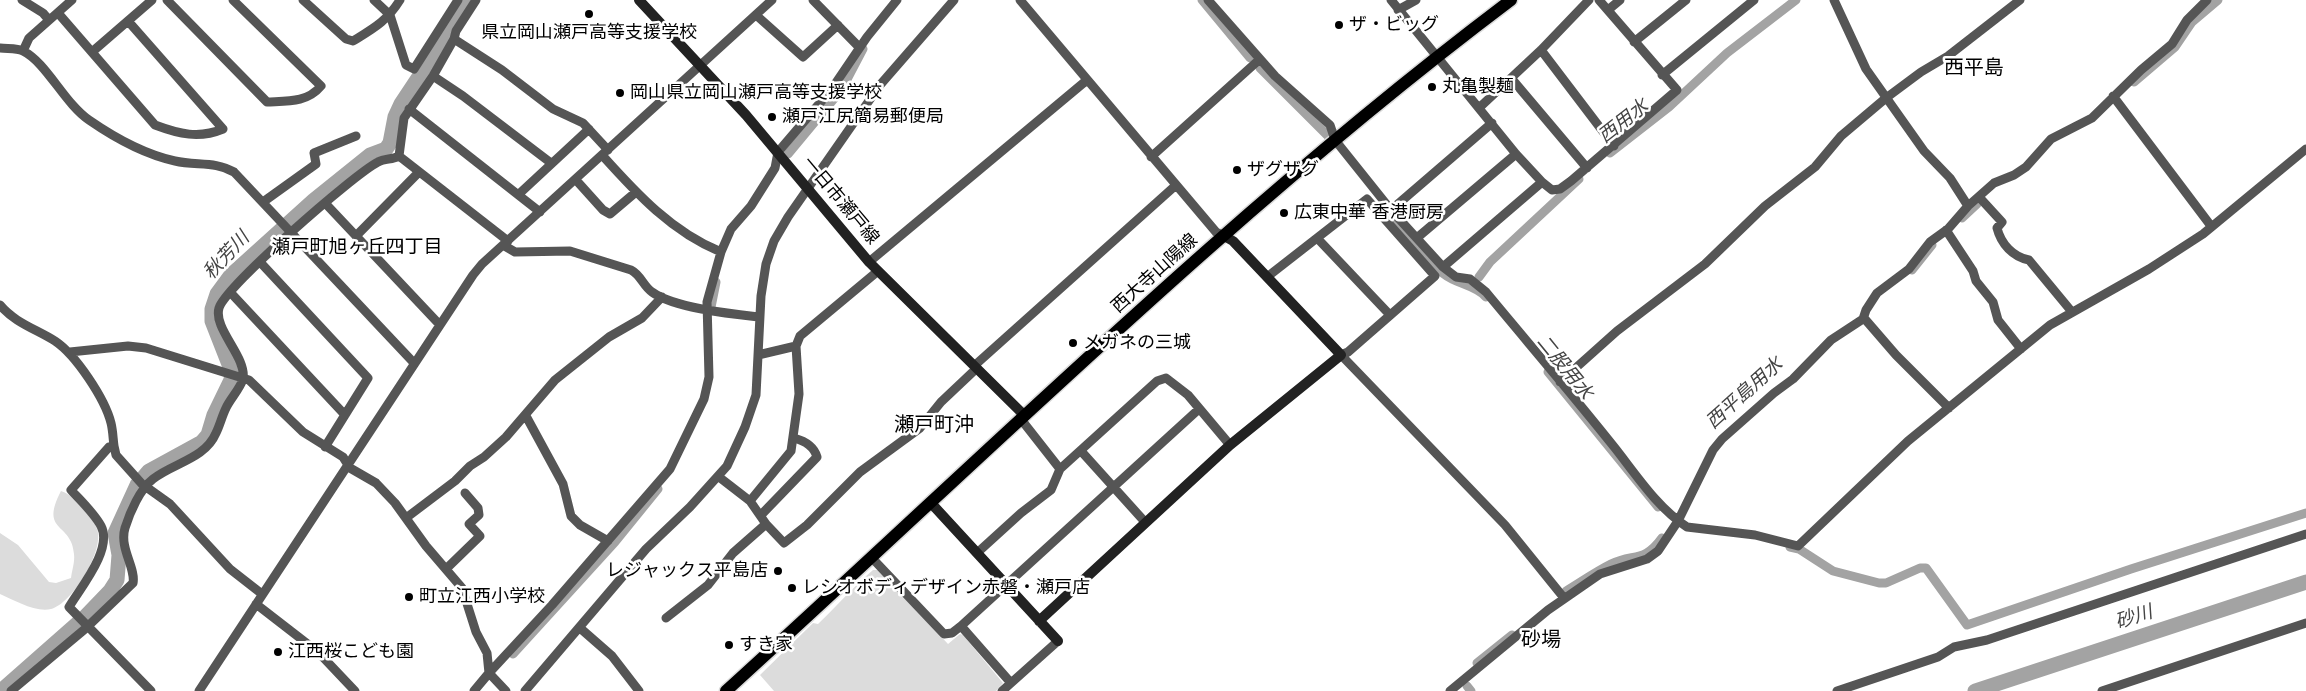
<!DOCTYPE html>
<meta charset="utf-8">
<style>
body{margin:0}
canvas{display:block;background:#fff}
</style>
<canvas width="2306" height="691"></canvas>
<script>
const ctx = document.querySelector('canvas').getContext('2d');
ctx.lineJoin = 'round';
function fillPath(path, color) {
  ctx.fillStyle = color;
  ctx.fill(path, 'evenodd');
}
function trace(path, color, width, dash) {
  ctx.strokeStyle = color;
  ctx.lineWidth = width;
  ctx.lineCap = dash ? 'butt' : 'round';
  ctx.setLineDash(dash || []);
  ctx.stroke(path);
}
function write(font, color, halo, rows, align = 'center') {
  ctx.font = font + ' "DejaVu Sans","Noto Sans JP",sans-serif';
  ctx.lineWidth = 5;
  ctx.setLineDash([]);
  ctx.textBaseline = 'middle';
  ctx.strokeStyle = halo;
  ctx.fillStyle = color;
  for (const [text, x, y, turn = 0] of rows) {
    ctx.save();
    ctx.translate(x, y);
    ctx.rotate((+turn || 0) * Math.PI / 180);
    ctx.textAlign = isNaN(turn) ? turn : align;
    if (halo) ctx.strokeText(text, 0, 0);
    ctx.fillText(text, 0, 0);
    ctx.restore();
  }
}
fillPath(new Path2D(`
 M61 491C70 494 75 500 81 507 87 513 95 521 97 529 105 550 72 604 51 609 36 613 14 600 0 594V533L18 545 49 582 56 583 71 578C72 570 75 562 74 554 72 522 39 533 61 491Z
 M873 570H879L948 644 960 634 963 635 1003 683 996 691H774L760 675 813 623 818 624C837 606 852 588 873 570Z`), '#dcdcdc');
trace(new Path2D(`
 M1202 0 1250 58
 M1260 68 1328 136
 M2134 82 2175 47 2192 22 2218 0
 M1610 153 1669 107 1727 53 1796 0
 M788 154 842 89 863 49
 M1962 218 1977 204
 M1396 221C1411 239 1426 261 1444 274 1456 284 1476 285 1486 297
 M1912 270 1932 245
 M1479 277 1490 262 1579 179
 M711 307 716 282
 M1548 372 1658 507
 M1790 547 1799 549 1833 571 1879 583H1886L1920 568H1926L1967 625 2131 569 2306 513
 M1566 591C1581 582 1595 572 1611 564 1634 553 1644 563 1662 538
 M513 654 615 542 658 489
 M1477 663 1512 635
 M1467 686 1471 691`), '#a3a3a3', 9);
trace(new Path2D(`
 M85 617 110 591 117 580 119 555 115 533 137 485 149 471 202 442 208 435 214 415 231 380 232 372 212 321V309L217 294 231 275 314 200 370 155 386 149 390 143 395 117 401 104 470 0
 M1 691 79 622
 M1975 691 2306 582`), '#a3a3a3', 15);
const primary = new Path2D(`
 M726 691C984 457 1232 210 1511 0`);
trace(primary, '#dbdbdb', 15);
trace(new Path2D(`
 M22 0 43 13 49 20
 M167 0 267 102C287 101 307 103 321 86L233 0
 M303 0 346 39 353 41C374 28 387 21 400 0
 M374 0 390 15 406 65 414 69 458 0
 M813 0 859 47
 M1020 0 1216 232 1224 236
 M1208 0 1275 76 1330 125 1335 140 1391 210 1443 267 1456 277 1470 279 1486 292C1529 344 1573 395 1615 448 1637 476 1657 507 1687 527L1755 535 1798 546 1908 441 2050 325 2149 269 2203 234 2306 149
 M1391 0 1516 154 1542 182 1552 190 1560 189 1571 181 1677 90 1599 0
 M1834 0 1866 69 1924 151 1950 178 1968 206
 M1398 10 1416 0
 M1608 10 1620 0
 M58 13 155 125C179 134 199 139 223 129L128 21
 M756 15 803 57 838 25
 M454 39 456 31 476 0
 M1634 42 1686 0
 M0 48C7 49 17 48 23 51 46 62 65 104 89 120 115 138 143 154 175 161 196 166 215 161 234 172L414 363
 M1541 50 1614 146
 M23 51 29 38 72 0
 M92 52 152 0
 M1662 75 1754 0
 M433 76 463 96 551 163
 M1511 78 1587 168
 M2113 96 2211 226
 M1480 107 1541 50 1589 0
 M409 109 540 212
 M602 155C637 194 672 232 721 252
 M399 156 404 118 433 76 454 39 502 70 553 109 583 123 608 150
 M399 156 508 241
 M1151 157 1260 59
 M576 180 603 210 610 214 636 192
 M519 194 589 129
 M1980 198 2002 222 1997 228C2001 244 2013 257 2029 260L2072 312
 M263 202 316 164 314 153 356 136
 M325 203 439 324
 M1391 210 1492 123
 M1946 230 1973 271 1976 281 1993 302 1998 320 2021 349
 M356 236 419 172
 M1418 237 1516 154
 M1317 238 1390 315
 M503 245 515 252 570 251 631 270C641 275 643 286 652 292 674 308 732 314 759 317
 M260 262 368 378 325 447
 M869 262 1087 80
 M1443 267 1542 182
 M1267 277 1367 199 1435 276 1348 352 1341 355 1505 525 1564 598
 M230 292 345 415
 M0 305C15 323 36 329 55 341 76 355 105 399 111 423 113 431 113 439 114 446L109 447 71 490C81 501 94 513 101 526 113 549 81 587 69 607L151 691
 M1864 318 1896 355 1949 408
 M70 352 128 346 146 348 249 380 303 432 343 457 350 468 376 483 395 503 426 546 462 588 476 632 487 653 489 673 474 691
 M758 355 796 346
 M974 366 1175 186
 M1560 382 1617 331 1705 264 1765 206 1815 167 1841 136 1886 98 1921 72 1948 56 2020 0
 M526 416 563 484 571 516 580 525 608 541
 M1020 418 1060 469
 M114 446 116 455 142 484 170 504 230 569 262 594
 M1081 451 1145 522
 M719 477 750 501 766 524 784 543 807 525 860 472 920 428 941 402 977 368
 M750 501 791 451 799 394 796 346 800 336 878 271
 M761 515 817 457C814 446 805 441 794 438
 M406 518 455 481 470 466 484 457 506 437 555 380 609 337 642 318 662 297
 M977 553 1021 513 1051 490 1060 469 1157 381 1166 378 1188 395 1230 445
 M872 558 944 634 952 633 961 626 1011 683
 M446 569 480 536 469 524 479 515 478 508 465 493
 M256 604 318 652 355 691
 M666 618 708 585 733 553 766 524
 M961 626 1199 409
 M580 628 612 656 639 691
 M11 691 85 629 133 583C136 568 119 548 125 528 130 512 140 489 153 479 173 463 205 459 216 433 220 425 222 416 226 408 230 399 240 389 243 379 247 357 213 329 219 308 226 286 353 175 378 162 385 158 392 160 399 156
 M199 691 473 275 482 264 772 0
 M506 691 489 673 552 605 670 469 704 399 709 377 707 302 721 252 731 229 751 206 775 168 778 152 831 90 867 37 897 0
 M525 691 646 549 690 507 727 466 745 427 756 395 761 296 766 264 774 241 788 217 880 85 954 0
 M1002 691 1058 641
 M1450 691 1548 610 1600 574 1647 559 1658 551 1678 521 1713 450 1722 439 1774 393 1793 379 1831 340 1863 319 1866 310 1877 293 1909 269 1930 242 1948 229 1968 206 1994 183 2014 175 2026 167 2051 139 2092 118 2141 70 2172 44 2187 20 2207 0
 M1837 691 1938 657 1954 647 1987 640 2306 534
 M2102 691 2306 623`), '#555', 9);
trace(new Path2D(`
 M639 0 746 115 869 262 1024 415
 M931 503 1058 641
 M1039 621 1230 445 1341 355 1233 241 1224 236`), '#222', 10);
trace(primary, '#000', 12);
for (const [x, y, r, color] of [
 [589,14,5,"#000"],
 [1339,25,5,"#000"],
 [1432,87,5,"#000"],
 [620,93,5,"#000"],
 [772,117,5,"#000"],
 [1237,170,5,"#000"],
 [1284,213,5,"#000"],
 [1073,343,5,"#000"],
 [778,571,5,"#000"],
 [792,588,5,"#000"],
 [409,597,5,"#000"],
 [729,645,5,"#000"],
 [278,652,5,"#000"]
]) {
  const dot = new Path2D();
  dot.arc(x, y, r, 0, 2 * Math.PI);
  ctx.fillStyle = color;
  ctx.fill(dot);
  trace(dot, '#fff', 2);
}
write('18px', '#000', '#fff', [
 ["ザ・ビッグ",1349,25],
 ["県立岡山瀬戸高等支援学校",589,33,"center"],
 ["丸亀製麺",1442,87],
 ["岡山県立岡山瀬戸高等支援学校",630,93],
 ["瀬戸江尻簡易郵便局",782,117],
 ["ザグザグ",1247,170],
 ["広東中華 香港厨房",1294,213],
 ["メガネの三城",1083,343],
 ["レジャックス平島店",768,571,"right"],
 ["レシオボディデザイン赤磐・瀬戸店",802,588],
 ["町立江西小学校",419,597],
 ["すき家",739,645],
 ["江西桜こども園",288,652]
], 'left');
write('18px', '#000', '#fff', [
 ["一日市瀬戸線",840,201,50],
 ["西大寺山陽線",1155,274,-42]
]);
write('italic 19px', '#444', '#fff', [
 ["西用水",1624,122,-38],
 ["秋芳川",227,256,-47],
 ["二股用水",1564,368,51],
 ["西平島用水",1745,394,-42],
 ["砂川",2134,618,-18]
]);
write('19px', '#000', '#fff', [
 ["瀬戸町旭ヶ丘四丁目",357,248]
]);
write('20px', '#000', '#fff', [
 ["西平島",1974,69],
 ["瀬戸町沖",934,426],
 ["砂場",1541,641]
]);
</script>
